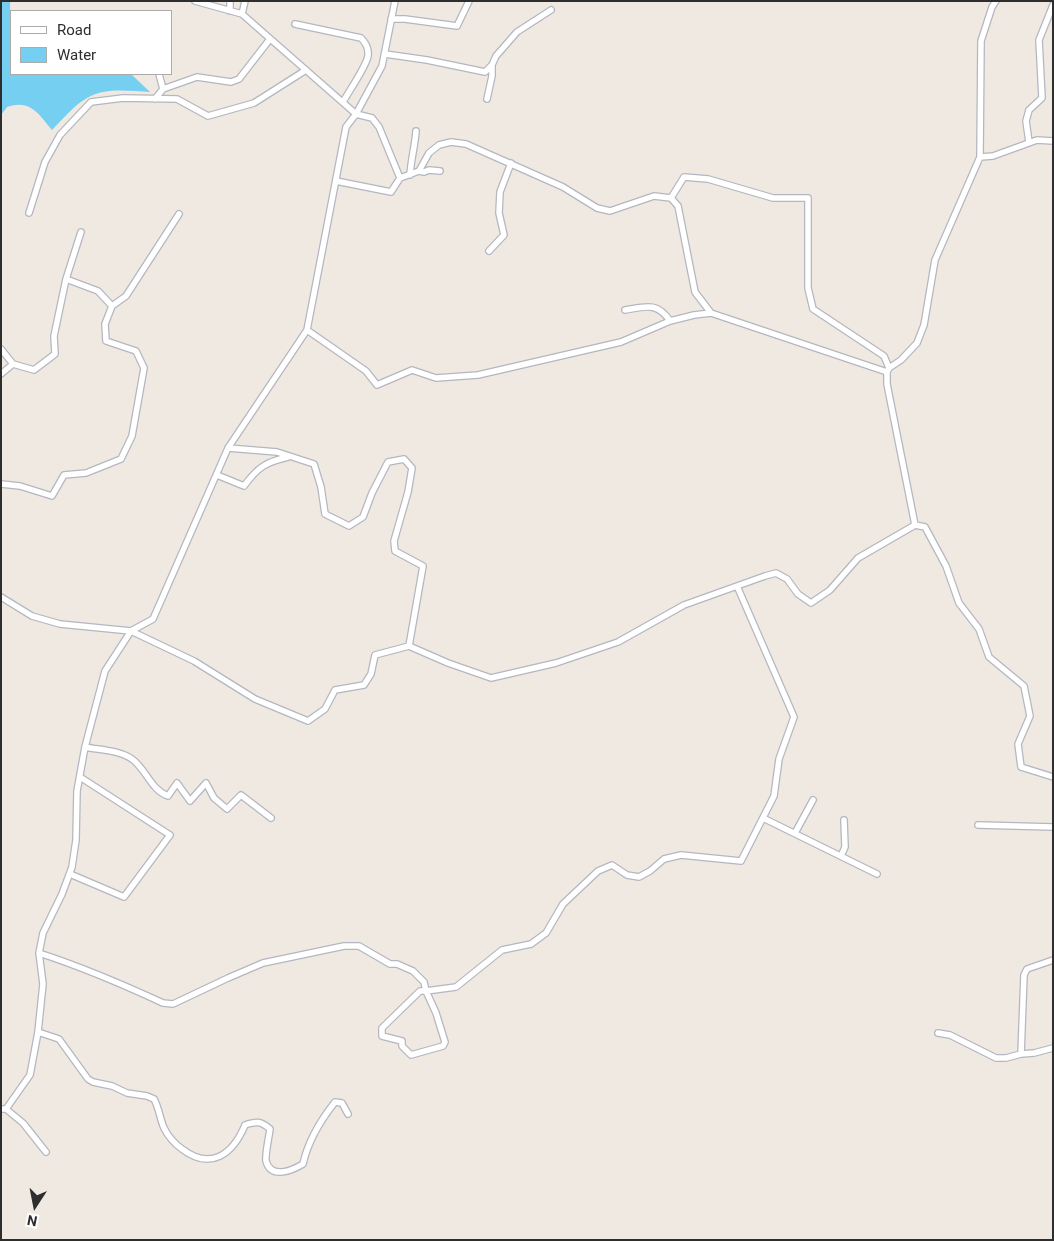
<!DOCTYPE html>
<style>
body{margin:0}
#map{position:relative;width:1054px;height:1241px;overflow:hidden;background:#efe9e1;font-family:Roboto,sans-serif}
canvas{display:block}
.frame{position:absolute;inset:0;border:2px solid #2e2e2e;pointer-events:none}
.legend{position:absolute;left:10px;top:10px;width:162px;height:65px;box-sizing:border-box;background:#fff;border:1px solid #ababab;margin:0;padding:6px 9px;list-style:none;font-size:15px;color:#2e2e2e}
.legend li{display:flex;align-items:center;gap:10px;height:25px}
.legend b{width:25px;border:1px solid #ababab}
.north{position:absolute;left:10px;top:1181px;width:50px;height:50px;-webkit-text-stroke:4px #fff;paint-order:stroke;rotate:191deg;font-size:14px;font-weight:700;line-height:20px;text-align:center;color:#2e2e2e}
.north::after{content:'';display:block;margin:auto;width:18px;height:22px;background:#2e2e2e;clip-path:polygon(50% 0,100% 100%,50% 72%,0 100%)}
</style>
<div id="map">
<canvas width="1054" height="1241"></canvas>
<div class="frame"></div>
<ul class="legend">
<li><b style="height:6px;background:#fff"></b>Road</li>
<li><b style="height:14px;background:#75cff0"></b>Water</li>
</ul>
<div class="north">N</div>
</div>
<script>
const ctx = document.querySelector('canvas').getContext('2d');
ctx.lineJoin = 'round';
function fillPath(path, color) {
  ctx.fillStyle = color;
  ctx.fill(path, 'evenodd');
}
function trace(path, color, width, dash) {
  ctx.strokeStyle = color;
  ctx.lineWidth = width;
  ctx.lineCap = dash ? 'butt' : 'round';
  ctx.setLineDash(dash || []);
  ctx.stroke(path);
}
fillPath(new Path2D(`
 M1 1H10L11 74H131L150 92C130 91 105 87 87 98 73 106 63 119 52 130 38 113 30 99 7 107L1 115Z`), '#75cff0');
const minor = new Path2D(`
 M195 1 242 14
 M230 1V11
 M245 1 242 14 356 114 372 118 379 127 400 178 419 171 429 153 439 145 451 142 466 144 563 187 597 208 610 211 654 196 671 198 678 206 695 292 711 313
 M391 19H405L457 26 469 1
 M295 24 361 38C366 43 369 48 368 56 366 67 349 91 343 102
 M385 54 427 60 485 72 492 65 496 56 517 32 551 10
 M159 74 163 89
 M155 99 163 89 197 77 231 82 239 79 270 39
 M487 99 492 76V65
 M1029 142 1026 121 1029 110 1042 98 1039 40 1053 5
 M980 157 993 156 1037 140 1053 141
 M419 171 424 172 429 170 440 171
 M410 175C411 159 415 146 416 131
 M336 181 391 192 400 178
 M671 198 684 177 708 179 773 198H808V288L813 309 884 356 889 368
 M29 213 45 162 60 135 91 102 123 98 177 99 208 116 254 103 306 70
 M81 232 66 279 98 291 112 306
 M489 251 504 235 499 213 500 192 511 163
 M625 310C644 307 657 301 670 321
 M307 330 366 371 377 385 412 370 436 378 478 375 621 342 670 321 694 315 711 313 887 372
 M1 349 13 364
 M1 374 13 364 34 370 55 354 54 336 66 279
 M228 448 277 452 314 464 321 487 325 514 349 526 363 517 372 493 388 462 404 459 412 468 408 492 394 541 395 551 423 566 409 646
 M217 475 244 486C258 467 266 462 288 457
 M1 484 20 486 52 496 64 475 86 473 121 459 132 436 144 368 136 351 106 341 105 324 112 306 126 296 179 214
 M915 525 887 384V372L889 368 901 360 917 343 924 325 935 260 980 157 981 41 992 7 996 1
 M1 597 32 616 60 624 131 631 194 661 255 699 308 721 325 709 335 690 364 685 371 674 375 655 409 646 448 663 491 678 556 663 618 642 684 605 765 576 776 573 787 579 798 594 811 603 830 590 858 558 915 525 925 527 946 566 959 603 979 629 989 657 1024 686 1030 716 1018 744 1021 767 1053 777
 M85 747C100 750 119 750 132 759 146 769 151 790 168 796L177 783 190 801 206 783 214 798 227 809 241 795 271 818
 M763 818 877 874
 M978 825 1053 827
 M795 833 813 800
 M841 856 845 847 844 820
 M70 874 124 897 170 835 80 777
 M39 953C82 967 122 984 163 1003L173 1004 228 978 263 963 344 946H359L390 964H397L413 971 424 982 426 991 456 987 502 950 531 944 546 933 563 904 598 871 612 865 627 875 639 877 650 871 664 859 681 855 741 861 774 796 779 759 794 717 737 586
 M1053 960 1027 969 1024 975 1021 1054 1034 1053 1053 1048
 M420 991H426L436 1013 445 1042 443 1046 411 1055 402 1046V1041L382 1036V1028Z
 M38 1032 59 1039 88 1079 93 1082 112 1086 127 1093 147 1096 154 1099C159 1108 160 1119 164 1128 168 1136 175 1144 182 1149 211 1171 233 1154 245 1125 256 1121 261 1121 270 1129 269 1137 265 1154 266 1161 271 1180 293 1170 303 1164 308 1141 320 1121 335 1102L342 1103 348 1114
 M938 1033 950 1035 996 1058H1006L1021 1054
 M1 1109H6L30 1075 38 1032 43 984 39 953 43 933 62 894 72 867 76 840 77 791 85 747 105 671 131 631 153 619 228 448 307 330 346 127 356 114 382 66 395 1
 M6 1109 23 1123 46 1152`);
trace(minor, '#b4b7c1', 8);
trace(minor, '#fff', 5.5);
</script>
